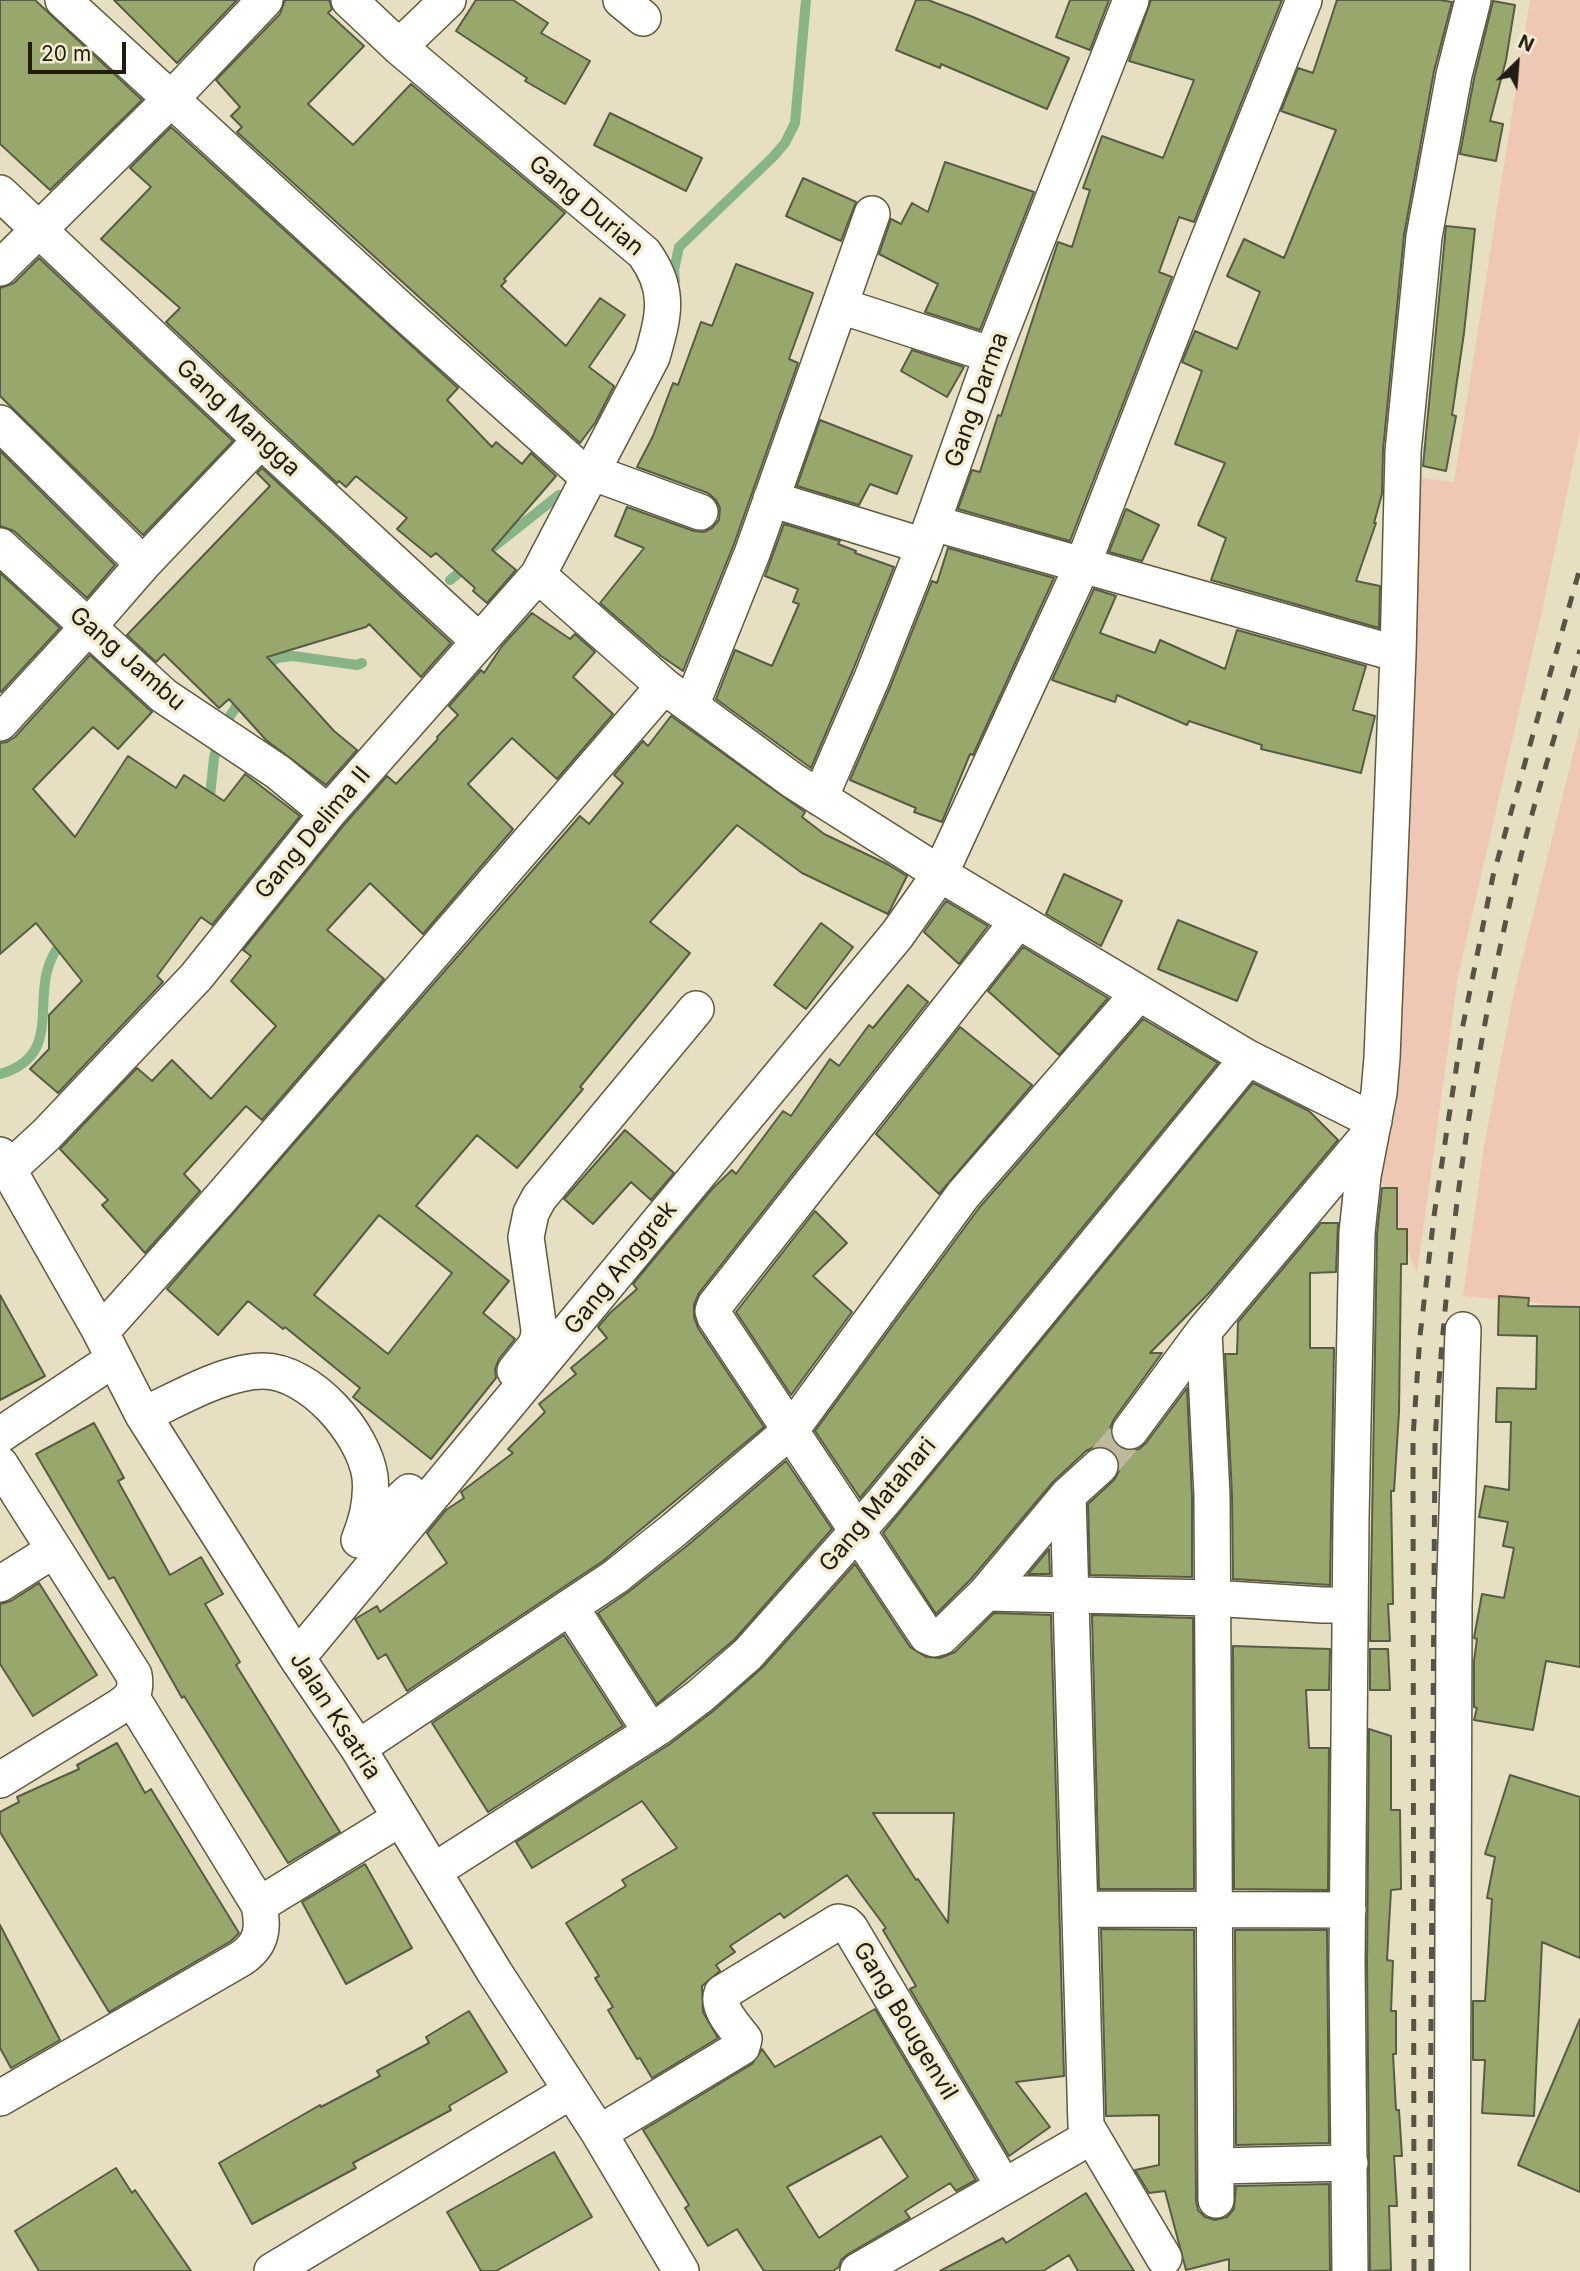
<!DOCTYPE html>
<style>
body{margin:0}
#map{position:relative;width:1580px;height:2271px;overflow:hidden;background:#e6dfc2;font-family:Inter,sans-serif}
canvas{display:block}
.north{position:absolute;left:1482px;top:28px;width:70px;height:70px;-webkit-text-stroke:5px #f3ecce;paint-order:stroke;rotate:25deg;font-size:19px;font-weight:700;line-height:28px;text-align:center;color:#1f1c12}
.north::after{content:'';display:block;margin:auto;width:24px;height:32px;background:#1f1c12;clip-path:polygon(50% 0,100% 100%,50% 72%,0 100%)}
.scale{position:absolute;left:28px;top:42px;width:98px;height:32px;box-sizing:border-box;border:4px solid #1f1c12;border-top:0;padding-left:9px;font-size:21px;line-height:24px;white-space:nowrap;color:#1f1c12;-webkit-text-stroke:5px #f3ecce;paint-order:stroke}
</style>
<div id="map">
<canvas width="1580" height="2271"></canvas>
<div class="north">N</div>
<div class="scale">20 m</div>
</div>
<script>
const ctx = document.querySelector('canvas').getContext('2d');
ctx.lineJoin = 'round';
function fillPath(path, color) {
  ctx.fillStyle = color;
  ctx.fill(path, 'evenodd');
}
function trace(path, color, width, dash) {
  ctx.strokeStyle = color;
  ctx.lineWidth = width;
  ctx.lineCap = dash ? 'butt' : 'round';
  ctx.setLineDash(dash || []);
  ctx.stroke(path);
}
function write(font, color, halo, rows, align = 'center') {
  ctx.font = font + ' Inter,sans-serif';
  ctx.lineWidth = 7;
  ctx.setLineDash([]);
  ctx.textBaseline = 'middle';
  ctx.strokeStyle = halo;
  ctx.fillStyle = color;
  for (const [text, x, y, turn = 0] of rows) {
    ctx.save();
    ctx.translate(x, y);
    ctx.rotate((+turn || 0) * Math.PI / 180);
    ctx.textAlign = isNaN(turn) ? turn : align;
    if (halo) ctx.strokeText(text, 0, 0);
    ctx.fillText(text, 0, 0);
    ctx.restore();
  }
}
fillPath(new Path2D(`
 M1530 0H1580V431L1543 606 1458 976 1417 1274 1382 1180V1103L1417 477 1454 482Z
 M1580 726V1307L1463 1296 1485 1140 1514 992Z`), '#eec8b5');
trace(new Path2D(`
 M675 281 674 270 679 247 773 157 785 143 795 123 806 0
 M487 552 559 495
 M450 580 469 565
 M262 669 277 658 293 656 357 665 362 663
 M223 727 243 696
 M209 806 214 758 218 741
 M0 1074C72 1053 21 987 63 941`), '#87b587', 10);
const building = new Path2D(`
 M0 0H35L142 100 50 190 0 144Z
 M114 0H237L177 63Z
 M285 0H329L332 9 328 13 364 46 308 104 353 145 411 84 565 213 504 279 506 281 501 286 566 346 600 298 625 315 589 367 614 386 595 423 580 443 237 132 242 127 231 116 240 107 216 80 280 14Z
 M476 0H513L548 23 541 33 590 61 565 104 525 81 527 78 456 31Z
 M916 0H928L973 17 1069 58 1047 109 941 64 940 68 896 50Z
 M1070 0H1109L1090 50 1056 37Z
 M1151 0H1282L1194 222 1179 217 1159 272 1172 277 1070 541 958 509 972 470 980 472 998 415 1001 416 1058 242 1072 247 1090 190 1083 188 1102 136 1163 158 1194 80 1129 61Z
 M1337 0H1440L1452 2 1434 71 1404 235 1383 450 1382 494 1374 523H1376L1356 581 1380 586 1379 628 1211 580 1226 538 1198 525 1225 463 1175 444 1202 371 1182 362 1195 331 1237 349 1260 292 1227 276 1244 239 1284 258 1336 130 1281 111 1298 68 1313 73Z
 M1493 1 1515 5 1506 60 1490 121 1503 124 1496 161 1460 154 1474 79Z
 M610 113 702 158 686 191 594 145Z
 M171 127 458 388 447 400 492 447 496 442 522 464 531 453 556 476 492 550 516 570 487 603 473 591 475 588 436 553 431 557 397 529 407 518 356 476 346 487 339 481 337 483 275 425 166 322 180 308 101 239 151 187 130 168Z
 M945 162 1034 192 980 330 925 312 938 284 879 254 891 219 901 224 912 203 928 212Z
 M803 178 856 202 841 241 786 216Z
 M1446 226 1475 229 1464 333 1452 415 1456 416 1446 471 1423 466Z
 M39 258 233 441 143 535 0 396V288L14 283Z
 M736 264 813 293 789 359 798 363 734 544 683 671 661 656 600 603 644 548 615 536 627 507 694 531 704 532 712 528 719 520 720 508 716 500 708 493 637 467 653 436 673 383 678 385 701 322 712 326Z
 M912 350 964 367 947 397 901 371Z
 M820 420 912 456 897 494 870 484 859 505 797 486Z
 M0 451 115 565 87 598 14 531 0 526Z
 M262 468 451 643 421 677 369 624 366 627 267 657 334 731 357 750 326 785 266 740 229 699 219 708 164 654 156 662 127 635 270 486 257 473Z
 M1126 509 1159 525 1142 561 1109 552Z
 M784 524 840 541 838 544 856 551 855 553 894 567 853 670 811 768 716 699 735 650 772 666 799 604 793 602 798 589 765 576Z
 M948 548 1054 578 973 755 970 754 942 822 914 812 916 808 850 780 891 685 932 581 937 583Z
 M0 573 60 628 1 692 0 690Z
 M1094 589 1116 596 1100 633 1155 653 1160 640 1225 669 1237 630 1366 666 1353 710 1375 716 1361 773 1261 749 1262 745 1189 721 1187 725 1117 695 1115 702 1052 680Z
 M532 613 570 639 575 634 595 652 573 677 613 714 557 779 512 738 468 784 513 829 423 934 370 883 327 930 384 979 262 1120 246 1106 184 1174 200 1191 145 1253 102 1205 108 1200 60 1149 137 1068 152 1081 172 1060 211 1099 276 1026 231 981 251 956 243 950 343 826 387 776 396 784 438 739 437 737 458 715 449 706 481 670 484 673 502 646Z
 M90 655 152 712 118 749 93 727 33 789 75 837 128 756 176 788 184 775 224 801 245 774 300 816 212 925 201 917 157 976 163 982 58 1093 30 1069 49 1049V1015L82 981 36 923 0 954V743L7 742 15 737Z
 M671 716 805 812 802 817 824 834 887 864 907 876 888 914 802 873 737 825 650 922 690 953 580 1087 583 1089 517 1168 477 1135 416 1206 509 1281 483 1313 515 1339 499 1359 495 1369 496 1378 431 1459 353 1397 360 1388 285 1327 283 1329 248 1301 218 1335 167 1289 580 816 589 824 623 783 614 775 643 741 648 746ZM379 1215 452 1273 388 1354 314 1295Z
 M1064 874 1122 901 1101 946 1046 914Z
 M946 901 988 926 959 964 924 932Z
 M1178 920 1257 952 1237 1001 1158 969Z
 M821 923 853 947 806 1009 774 985Z
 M1023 947 1108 998 1059 1055 988 991Z
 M908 985 928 1002 699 1293 694 1305V1317L698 1328 764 1427 603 1561 407 1691 386 1654 378 1659 355 1619 377 1606 380 1612 447 1563 427 1533 446 1510 464 1498 461 1492 513 1453 508 1449 545 1412 539 1404 576 1374 571 1368 607 1338 598 1327 610 1313 637 1289 633 1284 713 1188 732 1170 736 1174 783 1111 791 1116 830 1059 839 1066 869 1025 873 1028Z
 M1143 1019 1218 1063 860 1498 815 1431 979 1208Z
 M960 1027 1032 1085 939 1194 876 1134Z
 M1253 1083 1309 1111 1338 1140 1211 1291 1150 1353H1162L1114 1419 1110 1428 1111 1438 1118 1447 1127 1451 1139 1449 1146 1443 1187 1388 1192 1497V1577L1090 1575 1088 1504 1114 1480 1119 1471 1120 1462 1114 1452 1107 1447 1096 1446 1086 1451 1053 1482 971 1579 936 1614 883 1533Z
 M625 1130 674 1173 651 1200 631 1182 593 1224 564 1199Z
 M1382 1188H1397V1229H1407V1264H1401L1399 1412 1394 1491H1391L1393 1604H1388L1390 1641H1370L1377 1234Z
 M815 1211 847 1243 813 1276 852 1312 791 1395 736 1312Z
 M1321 1223H1338L1336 1272 1310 1273V1348H1334L1330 1585 1233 1579 1232 1495 1225 1354H1237L1238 1322Z
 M0 1295 45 1376 0 1400Z
 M1499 1296 1529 1298 1528 1306 1580 1307V1667L1546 1661 1533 1730 1474 1720 1477 1708 1474 1707V1661L1477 1639 1474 1638 1482 1594 1504 1598 1514 1548 1503 1546 1508 1522 1479 1517 1485 1486 1509 1490 1511 1422H1496L1497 1388 1536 1389 1537 1336 1498 1335Z
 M94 1423 124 1478 118 1481 170 1575 201 1557 223 1594 205 1604 240 1662 236 1665 340 1832 288 1863 184 1696 182 1698 114 1577 109 1579 36 1454Z
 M786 1461 832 1529 734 1640 657 1704 598 1613 627 1593 688 1545Z
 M1049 1549 1050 1574H1028Z
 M855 1564 910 1647 926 1657 940 1658 955 1652 994 1613 1051 1615 1064 2076 1016 2082 1050 2127 1009 2156 910 1989 916 1986 883 1930 886 1928 847 1875 784 1918 780 1913 730 1946 735 1952 716 1965 720 1971 702 1986 703 2012 718 2038 652 2078 640 2058 637 2059 608 2010 613 2007 595 1978 599 1976 566 1923 626 1886 622 1880 677 1848 642 1801 532 1868 516 1842 670 1744 712 1712 763 1667ZM873 1813H954L948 1923 918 1879 916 1880Z
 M39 1583 97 1675 33 1716 0 1664V1604L11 1601Z
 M1092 1615 1193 1618 1194 1889H1099Z
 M564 1635 623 1726 488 1812 432 1723Z
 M1233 1646 1330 1649 1329 1690H1306L1309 1748H1329L1328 1890 1234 1889Z
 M1370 1649H1388L1390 1690H1370Z
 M1369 1729 1391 1736V1810H1400L1401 1889 1391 1890 1387 1960 1393 1961 1391 2011H1396V2054H1393L1396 2110H1399L1402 2156H1394L1397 2206H1389L1391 2270 1370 2271 1367 1963Z
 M117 1743 145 1793 151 1789 239 1933 231 1941 109 2012 0 1832V1812L19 1802 17 1797 79 1769 77 1765Z
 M1510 1775 1580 1797V1958L1542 1942 1534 2116 1482 2113 1485 2060H1473V2001H1485L1492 1899 1487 1898 1495 1857 1485 1854Z
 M365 1864 412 1948 346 1984 302 1902Z
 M0 1925 60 2040 11 2068 0 2048Z
 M1101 1929 1194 1930 1196 2200 1198 2210 1205 2217 1215 2220 1227 2217 1234 2209 1236 2186 1329 2184 1330 2271H1229V2259L1186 2270 1165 2191 1149 2193 1135 2170 1159 2165V2115L1106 2116Z
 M1235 1930H1327L1329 2143 1236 2145Z
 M875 2009 976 2180 956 2191 950 2183 905 2211 910 2218 848 2254 841 2260 839 2267 833 2271H764L737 2229 708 2246 685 2208 689 2205 643 2130 752 2064 762 2049 775 2067ZM881 2136 908 2177 819 2238 787 2187Z
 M469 2011 507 2072 449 2106 451 2110 353 2163 356 2168 252 2224 219 2163 320 2105 321 2107 380 2076 377 2071 429 2043 426 2037Z
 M1580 2019V2192L1518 2165Z
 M554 2152 592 2217 496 2271H481L447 2212Z
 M116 2168 132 2193 135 2190 191 2271H39L15 2231Z
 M1086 2193 1134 2271H1078L1069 2255 1043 2271H940L1003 2238 1006 2243Z`);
fillPath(building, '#98a86d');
trace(building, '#565d44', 2);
trace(new Path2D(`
 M1100 1466 1130 1431`), '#beb89f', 35, [35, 18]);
const street = new Path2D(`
 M63 0 402 311 588 477
 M621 0 643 18
 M399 47 448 0
 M0 193 261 440 479 641
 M0 268 171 99 265 0
 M841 306 992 355
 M0 423 143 564
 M591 472 700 512
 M771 499 924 546
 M933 523 1398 654
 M0 546 164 696 278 772 328 813
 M538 575 664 686 792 780 955 883 1248 1058 1374 1121
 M691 706 753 551 872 214
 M0 723 89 626 143 564 261 440
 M820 798 872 678 924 546 992 355 1131 0
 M1018 921 715 1305 713 1311 715 1317 927 1636 934 1639 941 1637 986 1593 1068 1495 1100 1466
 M0 1155 99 1329 143 1415 297 1658 358 1748 495 1973 599 2133 681 2271
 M9 1169 46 1135 196 977 328 813 538 575 652 357C664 315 671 290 644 253L399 47 349 0
 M1204 1331 1212 1496 1216 2200
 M101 1332 221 1198 664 686
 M515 1371 535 1346 538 1339 539 1330 526 1237 531 1213 539 1198 696 1009
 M143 1415C178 1399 225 1371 263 1371 310 1371 364 1433 370 1477 372 1498 367 1521 359 1540
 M1130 1431 1204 1331 1371 1132
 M0 1435 114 1359
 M0 1464 134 1675C137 1692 132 1698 119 1707L0 1780
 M1068 1495 1086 2126 1164 2258
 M361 1537 409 1492
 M0 1584 54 1550
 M986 1593 1212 1598 1322 1605H1350
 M571 1608 651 1732
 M297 1658 897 935 940 874 1083 564 1196 271 1304 0
 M358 1748 615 1577 675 1529 791 1430 963 1195 1139 993
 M434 1871 659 1727 700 1696 748 1654 883 1502 1248 1058
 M259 1905 399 1819
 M1081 1909 1348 1910
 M0 2098 242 1958C262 1944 264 1928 259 1905L132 1698
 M599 2133 742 2047 744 2039C735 2027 716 2008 722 1993L838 1922 846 1924 850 1928 1004 2187
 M1216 2166 1350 2163
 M272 2271 571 2091
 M858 2271 1092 2136
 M1350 2271 1347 1963 1351 1518 1357 1233 1363 1176 1379 1093 1382 1058 1398 654 1403 452 1424 237 1454 75 1473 0
 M1452 2271 1454 1605 1463 1330`);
trace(street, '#5f593f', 38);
trace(street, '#fff', 35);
trace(new Path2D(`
 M1414 2271 1413 1437 1420 1336 1434 1216 1462 1030 1493 876 1580 568
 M1431 2271 1430 2167 1435 1441C1446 1254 1471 1068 1514 885 1532 806 1558 728 1580 650`), '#585445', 5, [12, 12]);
write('24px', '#1f1c12', '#f3ecce', [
 ["Gang Durian",586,206,40],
 ["Gang Darma",977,400,-70],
 ["Gang Mangga",238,418,43],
 ["Gang Jambu",127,659,41],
 ["Gang Delima II",313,833,-50],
 ["Gang Anggrek",621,1268,-51],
 ["Gang Matahari",878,1505,-50],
 ["Jalan Ksatria",335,1716,57],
 ["Gang Bougenvil",905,2021,59]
]);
</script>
